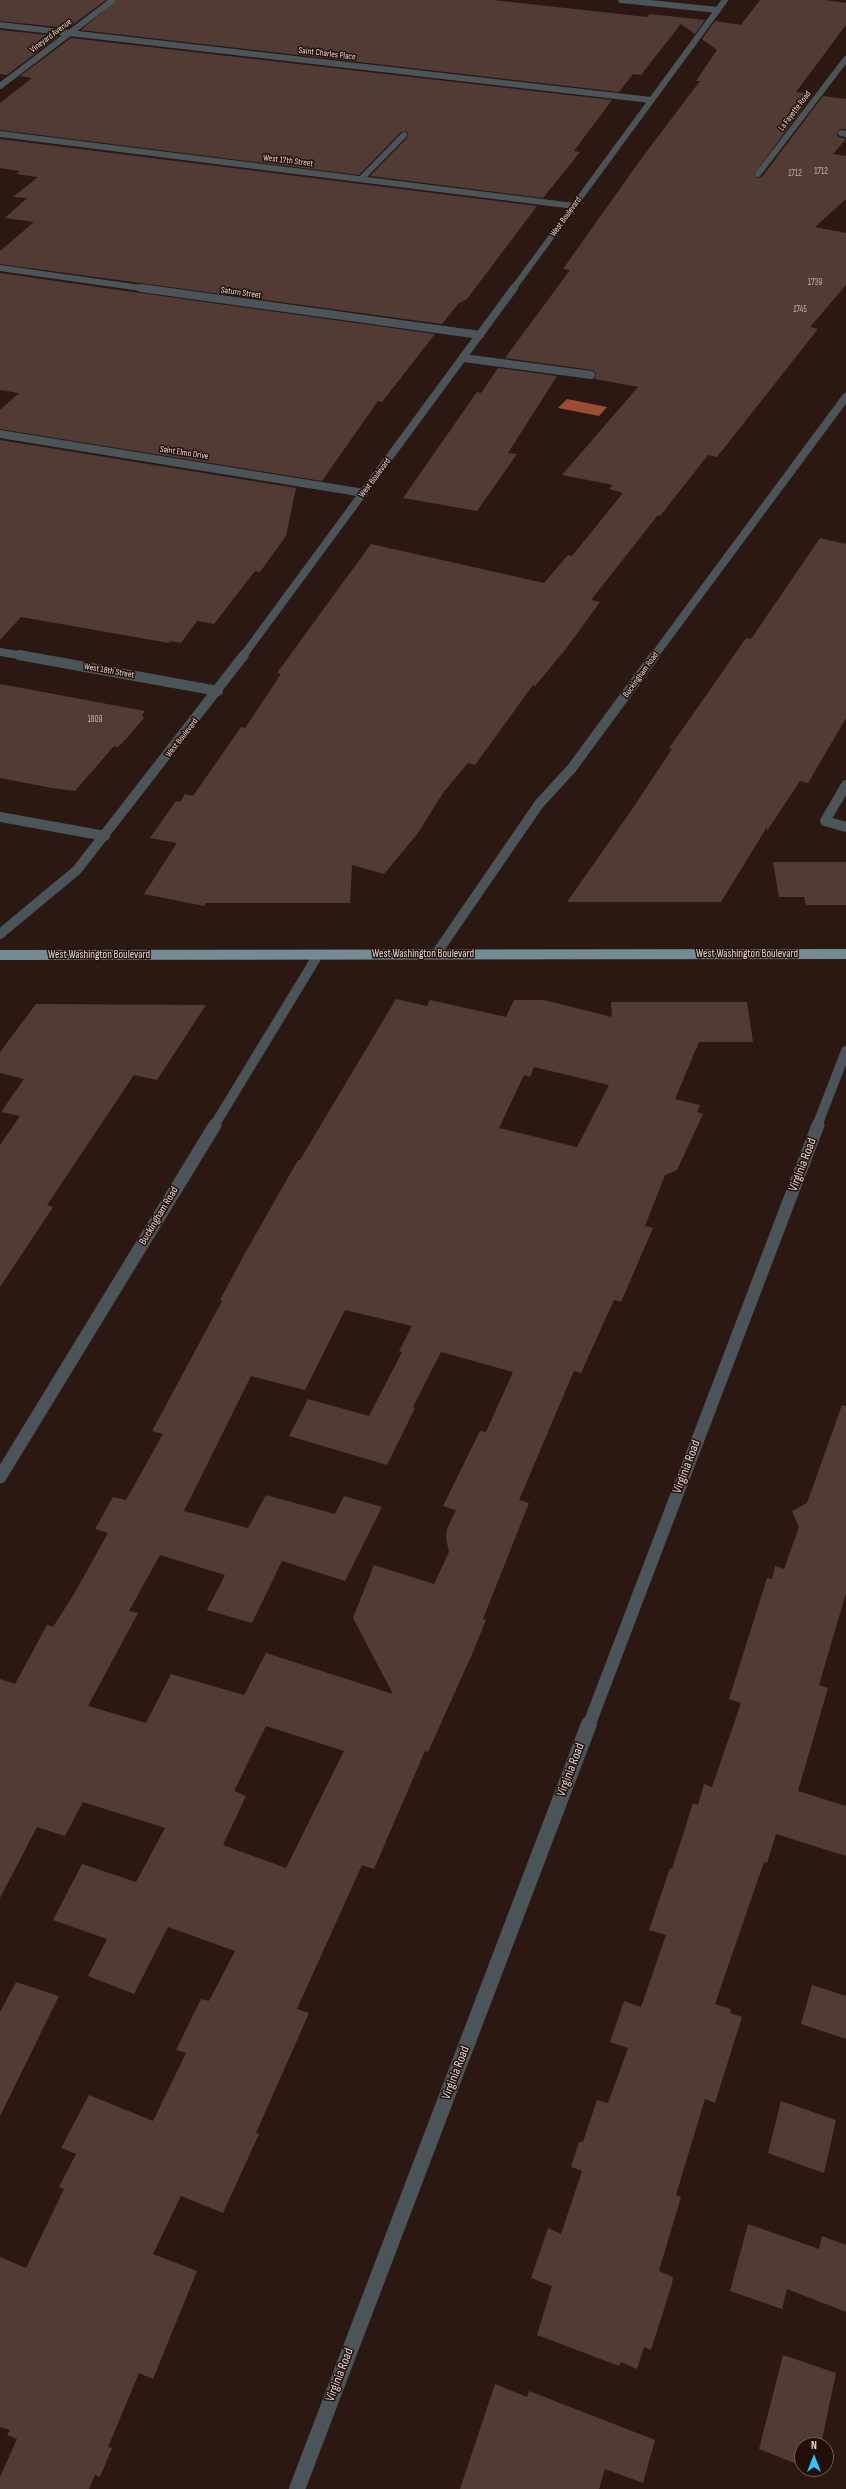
<!DOCTYPE html>
<style>
body{margin:0}
#map{position:relative;width:846px;height:2489px;overflow:hidden;background:#2c1812;font-family:"Sofia Sans Condensed",sans-serif}
canvas{display:block}
.north{position:absolute;left:794px;top:2437px;width:40px;height:40px;box-sizing:border-box;background:#220f09;border:1px solid #705f5a;border-radius:50%;rotate:0deg;font-size:11px;font-weight:700;line-height:16px;text-align:center;color:#e6d8d3}
.north::after{content:'';display:block;margin:auto;width:14px;height:18px;background:#29c8ff;clip-path:polygon(50% 0,100% 100%,50% 72%,0 100%)}
</style>
<div id="map">
<canvas width="846" height="2489"></canvas>
<div class="north">N</div>
</div>
<script>
const ctx = document.querySelector('canvas').getContext('2d');
ctx.lineJoin = 'round';
function fillPath(path, color) {
  ctx.fillStyle = color;
  ctx.fill(path, 'evenodd');
}
function trace(path, color, width, dash) {
  ctx.strokeStyle = color;
  ctx.lineWidth = width;
  ctx.lineCap = dash ? 'butt' : 'round';
  ctx.setLineDash(dash || []);
  ctx.stroke(path);
}
function write(font, color, halo, rows, align = 'center') {
  ctx.font = font + ' "Sofia Sans Condensed",sans-serif';
  ctx.lineWidth = 3;
  ctx.setLineDash([]);
  ctx.textBaseline = 'middle';
  ctx.strokeStyle = halo;
  ctx.fillStyle = color;
  for (const [text, x, y, turn = 0] of rows) {
    ctx.save();
    ctx.translate(x, y);
    ctx.rotate((+turn || 0) * Math.PI / 180);
    ctx.textAlign = isNaN(turn) ? turn : align;
    if (halo) ctx.strokeText(text, 0, 0);
    ctx.fillText(text, 0, 0);
    ctx.restore();
  }
}
fillPath(new Path2D(`
 M567 399 607 407 599 416 558 408Z`), '#9d4d32');
fillPath(new Path2D(`
 M0 0H106L68 28 0 21Z
 M117 0H493L647 17 650 14 705 20 695 34 681 24 641 75 633 74 619 92 81 30Z
 M760 0H825L846 3V25L796 92 813 94 754 174 757 178 762 177 823 96 846 99V129H840L837 133 838 137 846 139 833 154 846 156V199L815 227 846 233V285L810 327 818 329 717 457 708 455 660 516 658 515 591 600 600 602 565 650 535 686 533 685 475 765 468 763 443 793 418 833 384 874 352 865 350 903H206L204 906 144 894 177 843 150 838 176 801 180 802 185 794 193 796 241 727 245 728 281 674 277 673 371 544 544 583 568 555 572 556 623 493 609 489 613 485 562 475 638 387 595 379 596 373 592 370 505 358 570 270 563 269 641 159 700 81H696L717 50 702 39 715 21 741 25Z
 M0 30 58 36 7 75 0 74Z
 M71 38 612 100 574 151 580 152 543 198 370 176 407 138 408 133 405 131 401 132 359 175 0 130V103L32 78 20 76Z
 M0 139 537 206 467 299 458 304 442 324 0 264V251L34 222 5 218 27 198 13 197 38 177 16 174 20 171 0 168Z
 M0 273 140 293 435 334 382 402 378 401 322 481 0 429V410L19 393 0 390Z
 M498 368 557 376 508 453 517 454 477 511 403 498 477 392 481 393Z
 M0 440 296 488 286 536 260 572 255 571 214 624 197 621 181 643 170 641 169 643 21 617 0 640Z
 M820 538 846 544V718L808 783 800 781 767 831V827L721 902H567L635 805 672 749 669 748 684 727 746 638 751 639Z
 M0 684 145 711 142 716 144 718 126 739 118 747 114 746 75 791 52 788 0 778Z
 M773 862H846V905H806L804 897H779Z
 M396 999 427 1006 430 1000 506 1017 514 1000H544L612 1017 611 1002H747L753 1042H699L675 1099 700 1105 697 1112 703 1114 677 1170 665 1175 645 1226 653 1228 621 1302 614 1300 581 1373 574 1371 519 1500 529 1503 483 1619 486 1620 473 1652 428 1752 425 1751 374 1869 362 1865 297 2009 309 2013 256 2133 259 2134 223 2213 181 2196 153 2254 197 2271 153 2379 139 2373 108 2447 112 2448 100 2477 95 2475 89 2489H0V2477L17 2439 7 2435 10 2430 0 2427V2257L26 2268 64 2189 59 2187 76 2154 61 2148 89 2095 153 2121 186 2053 176 2050 201 1999 209 2001 235 1951 168 1927 134 1994 88 1976 107 1939 53 1920 82 1864 136 1882 165 1828 83 1802 65 1836 37 1827 0 1898V1679L15 1684 47 1625 53 1627 74 1594 108 1533 95 1529 113 1497 126 1500 163 1434 152 1431 222 1301 220 1300 244 1255 298 1160H300ZM534 1067 609 1085 577 1147 499 1128 524 1075 530 1077ZM345 1310 412 1326 399 1351 402 1352 369 1416 308 1399 289 1436 387 1465 415 1408 413 1407 441 1352 513 1372 486 1432 480 1431 443 1506 456 1510 447 1529 446 1538 449 1552 434 1584 374 1565 353 1618 393 1694 266 1653 244 1695 171 1674 146 1723 88 1706 138 1613 129 1611 160 1555 225 1575 207 1610 252 1623 282 1561 345 1581 382 1507 344 1496 335 1514 266 1495 248 1528 184 1511 251 1376 305 1390ZM266 1726 344 1751 286 1868 223 1845 246 1796 234 1791Z
 M36 1004 206 1005 157 1080 134 1075 47 1205 53 1207 0 1287V1145L20 1116 1 1112 24 1079 0 1073V1052Z
 M842 1405 846 1406V1593L819 1685 828 1688 798 1791 846 1806V1856L776 1834 767 1863 764 1862 715 2004 731 2009 730 2013 742 2017 715 2103 705 2099 676 2195 681 2197 659 2271 673 2277 672 2284 651 2350 644 2347 637 2369 621 2362 619 2366 537 2335 552 2286 531 2278 548 2228 561 2234 582 2171 571 2167 579 2142H583L597 2100 608 2103 628 2048 610 2042 624 2001 641 2007 666 1935 649 1930 670 1868 672 1869 693 1803 698 1805 704 1784 712 1787 741 1703 729 1699 767 1578 772 1579 775 1566 784 1569 799 1527 792 1511 807 1503Z
 M16 1982 59 1996 0 2116V2012Z
 M812 1985 846 1996V2039L801 2024Z
 M781 2101 836 2120 824 2173 768 2153Z
 M748 2224 819 2249 822 2236 846 2245V2312L787 2289 782 2309 730 2291Z
 M783 2355 836 2373 821 2445H802V2466L759 2449Z
 M495 2384 527 2397 529 2391 655 2440 643 2483 605 2469 599 2489H460Z`), '#523b34');
trace(new Path2D(`
 M621 0 718 10
 M0 25 651 100
 M0 86 113 0
 M841 133 846 134
 M0 134 574 206
 M758 174 846 59
 M361 179 404 135
 M0 268 148 289
 M513 289 725 0`), '#4a5459', 6);
trace(new Path2D(`
 M141 288 480 335
 M464 358 591 375
 M0 434 364 493
 M0 652 25 656
 M243 656 514 288
 M654 656 846 397`), '#4a5459', 8);
trace(new Path2D(`
 M19 655 218 691
 M846 785 825 821 846 827
 M0 817 105 836
 M0 934 77 870 244 655
 M436 954 539 804 572 768 655 655
 M214 1126 318 955
 M817 1126 846 1051`), '#4a5459', 10);
trace(new Path2D(`
 M0 1477 215 1125
 M589 1725 818 1125`), '#4a5459', 13);
trace(new Path2D(`
 M297 2489 589 1724`), '#4a5459', 16);
trace(new Path2D(`
 M0 955 846 954`), '#748a94', 10);
write('9px', '#e6d8d3', '#220f09', [
 ["Vineyard Avenue",51,36,-37],
 ["Saint Charles Place",327,54,7],
 ["La Fayette Road",795,111,-53],
 ["West 17th Street",288,161,7],
 ["West Boulevard",566,217,-54],
 ["Saturn Street",241,293,8],
 ["Saint Elmo Drive",184,453,9],
 ["West Boulevard",375,478,-53],
 ["West 18th Street",109,671,10],
 ["Buckingham Road",641,675,-54],
 ["West Boulevard",182,738,-52]
]);
write('9px', '#c1b1ab', null, [
 ["1712",821,172],
 ["1712",795,174],
 ["1739",815,283],
 ["1745",800,310],
 ["1809",95,720]
]);
write('11px', '#e6d8d3', '#220f09', [
 ["West Washington Boulevard",423,954],
 ["West Washington Boulevard",747,954],
 ["West Washington Boulevard",99,955],
 ["Buckingham Road",159,1216,-59]
]);
write('13px', '#e6d8d3', '#220f09', [
 ["Virginia Road",803,1165,-69],
 ["Virginia Road",687,1467,-69],
 ["Virginia Road",571,1770,-69],
 ["Virginia Road",456,2073,-69],
 ["Virginia Road",340,2375,-69]
]);
</script>
